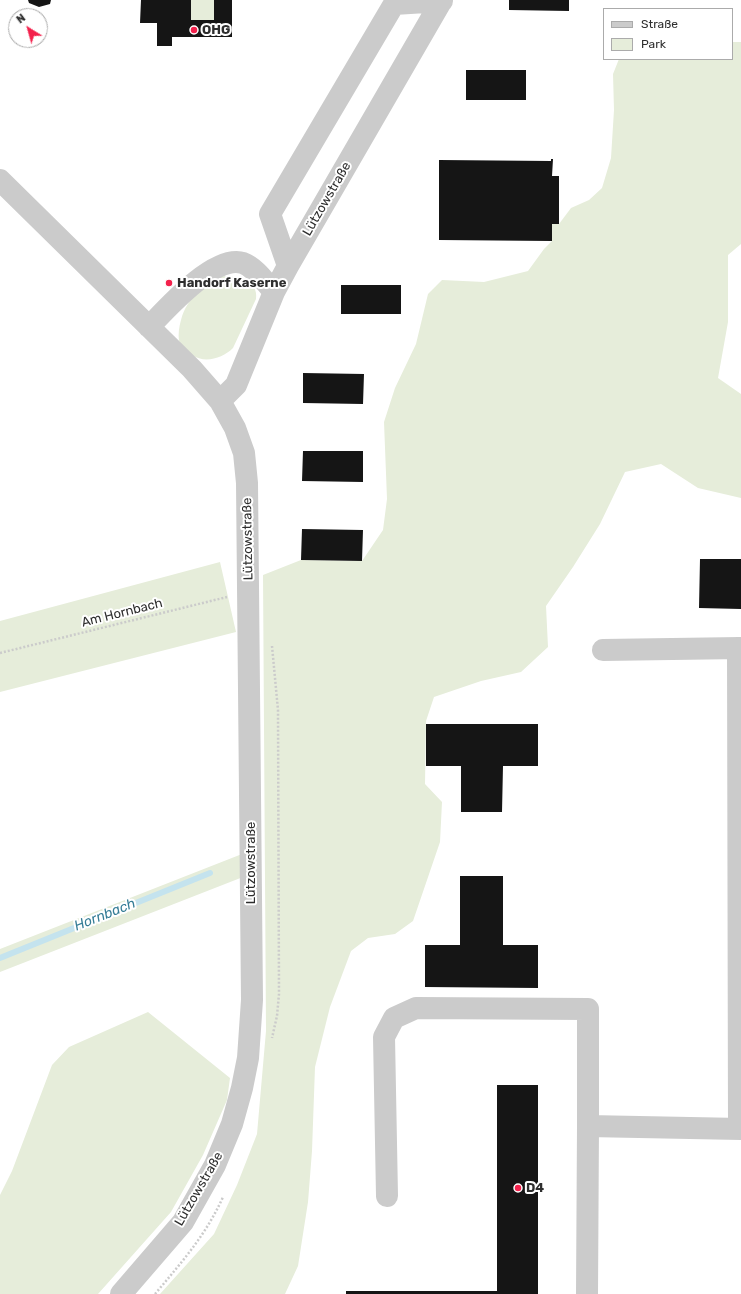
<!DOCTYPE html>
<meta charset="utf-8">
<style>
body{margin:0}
#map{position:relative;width:741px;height:1294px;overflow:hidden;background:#fff;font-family:Rubik,sans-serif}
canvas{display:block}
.legend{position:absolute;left:603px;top:8px;width:130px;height:52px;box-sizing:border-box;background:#fff;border:1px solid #ababab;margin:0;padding:5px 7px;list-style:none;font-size:12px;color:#2e2e2e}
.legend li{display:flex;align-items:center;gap:8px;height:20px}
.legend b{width:20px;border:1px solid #ababab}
.north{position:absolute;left:8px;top:8px;width:40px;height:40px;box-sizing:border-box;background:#fff;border:1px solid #ababab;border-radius:50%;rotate:323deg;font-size:11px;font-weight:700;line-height:16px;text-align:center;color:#2e2e2e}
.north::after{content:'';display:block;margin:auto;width:14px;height:18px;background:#f3214c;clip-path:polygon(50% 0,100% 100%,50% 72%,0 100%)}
</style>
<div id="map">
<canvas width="741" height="1294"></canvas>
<ul class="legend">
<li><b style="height:5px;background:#cbcbcb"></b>Straße</li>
<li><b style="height:11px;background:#e6edda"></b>Park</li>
</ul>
<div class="north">N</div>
</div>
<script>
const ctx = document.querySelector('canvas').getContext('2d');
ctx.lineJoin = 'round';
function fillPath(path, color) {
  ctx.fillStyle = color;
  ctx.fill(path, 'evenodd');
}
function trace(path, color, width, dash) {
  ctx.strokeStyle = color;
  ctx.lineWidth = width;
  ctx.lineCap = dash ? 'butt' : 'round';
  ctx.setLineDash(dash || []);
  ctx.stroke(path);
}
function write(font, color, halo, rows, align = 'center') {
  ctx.font = font + ' Rubik,sans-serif';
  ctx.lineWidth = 4;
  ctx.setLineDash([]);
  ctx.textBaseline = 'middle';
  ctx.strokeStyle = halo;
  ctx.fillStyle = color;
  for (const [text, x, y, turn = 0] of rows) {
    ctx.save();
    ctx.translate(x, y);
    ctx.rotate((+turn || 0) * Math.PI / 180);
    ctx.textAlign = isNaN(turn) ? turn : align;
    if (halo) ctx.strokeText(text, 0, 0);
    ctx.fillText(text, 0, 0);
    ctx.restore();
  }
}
fillPath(new Path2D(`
 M191 0H214V20H191Z
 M732 42H741V244L728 255V322L718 378 741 394V498L698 488 661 464 625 472 600 524 573 567 546 606 548 647 521 672 481 681 434 697 426 721 425 784 442 802 440 842 413 921 395 934 368 938 351 951 330 1007 315 1067 312 1151 308 1202 298 1266 285 1294H160L214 1234 237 1185 257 1134 266 1031 263 575 301 560 362 561 383 530 387 499 384 422 395 388 416 344 428 294 442 280 484 282 528 271 544 249 552 241V224H559L571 208 589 200 602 188 611 158 614 110 613 74 619 59H732Z
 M223 276C236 276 259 280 256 299L233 348C223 358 205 364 192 355 187 352 183 346 179 341 178 334 179 327 181 320 188 295 203 289 223 276Z
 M220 562 236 632 0 692V621Z
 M242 854 243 877 0 972V949Z
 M148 1012 230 1078 227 1100 203 1155 171 1212 98 1294H0V1195L12 1171 52 1065 69 1047Z`), '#e6edda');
trace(new Path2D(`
 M0 958 210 873`), '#c4e3ee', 6);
fillPath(new Path2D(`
 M28 0H51L50 4 39 7 29 3Z
 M141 0H191V20H214V0H232V37H172V46H157V23H140Z
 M509 0H569V11L509 10Z
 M466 70H526V100H466Z
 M551 159H553L552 176H559V224H552V241L439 240V160L551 161Z
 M341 285H401V314H341Z
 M303 373 364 374 363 404 303 403Z
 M303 451H363V482L302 481Z
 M302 529 363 530 362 561 301 560Z
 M700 559H741V609L699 608Z
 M426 724H538V766H503L502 812H461V766H426Z
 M460 876H503V945H538V988L425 987V945H460Z
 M497 1085H538V1294H346V1291H497Z`), '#151515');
trace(new Path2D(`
 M272 646 278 710 279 994 277 1016 272 1038
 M0 653 227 597
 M155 1294C181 1263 206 1235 223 1197`), '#cbcbcb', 2.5, [2, 2]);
trace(new Path2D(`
 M0 180 192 369 220 401 235 428 244 453 247 483 252 1000 248 1058 242 1088 232 1124 215 1165 183 1222 121 1294
 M288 266 270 214 394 4 442 1
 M149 327C167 308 215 254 243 263 256 268 265 282 274 292
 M220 401 236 385 274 292 288 266 442 0
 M738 648 739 1129
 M603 650 741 648
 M387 1196 384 1037 394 1018 416 1008 588 1009V1126L741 1129
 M587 1294 588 1126`), '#cbcbcb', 22);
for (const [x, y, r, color] of [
 [194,30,4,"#f3214c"],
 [169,283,4,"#f3214c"],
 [518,1188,4,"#f3214c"]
]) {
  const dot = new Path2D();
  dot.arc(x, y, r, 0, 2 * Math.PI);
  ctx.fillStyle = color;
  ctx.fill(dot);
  trace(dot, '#fff', 1.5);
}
write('bold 13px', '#2e2e2e', '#fff', [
 ["OHG",202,30],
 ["Handorf Kaserne",177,283],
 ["D4",526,1188]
], 'left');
write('13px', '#2e2e2e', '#fff', [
 ["Lützowstraße",327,199,-60],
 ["Lützowstraße",248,539,-91],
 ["Am Hornbach",122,613,-14],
 ["Lützowstraße",251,863,-90],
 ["Lützowstraße",199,1189,-60]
]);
write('italic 14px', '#357d96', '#fff', [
 ["Hornbach",105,915,-22]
]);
</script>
